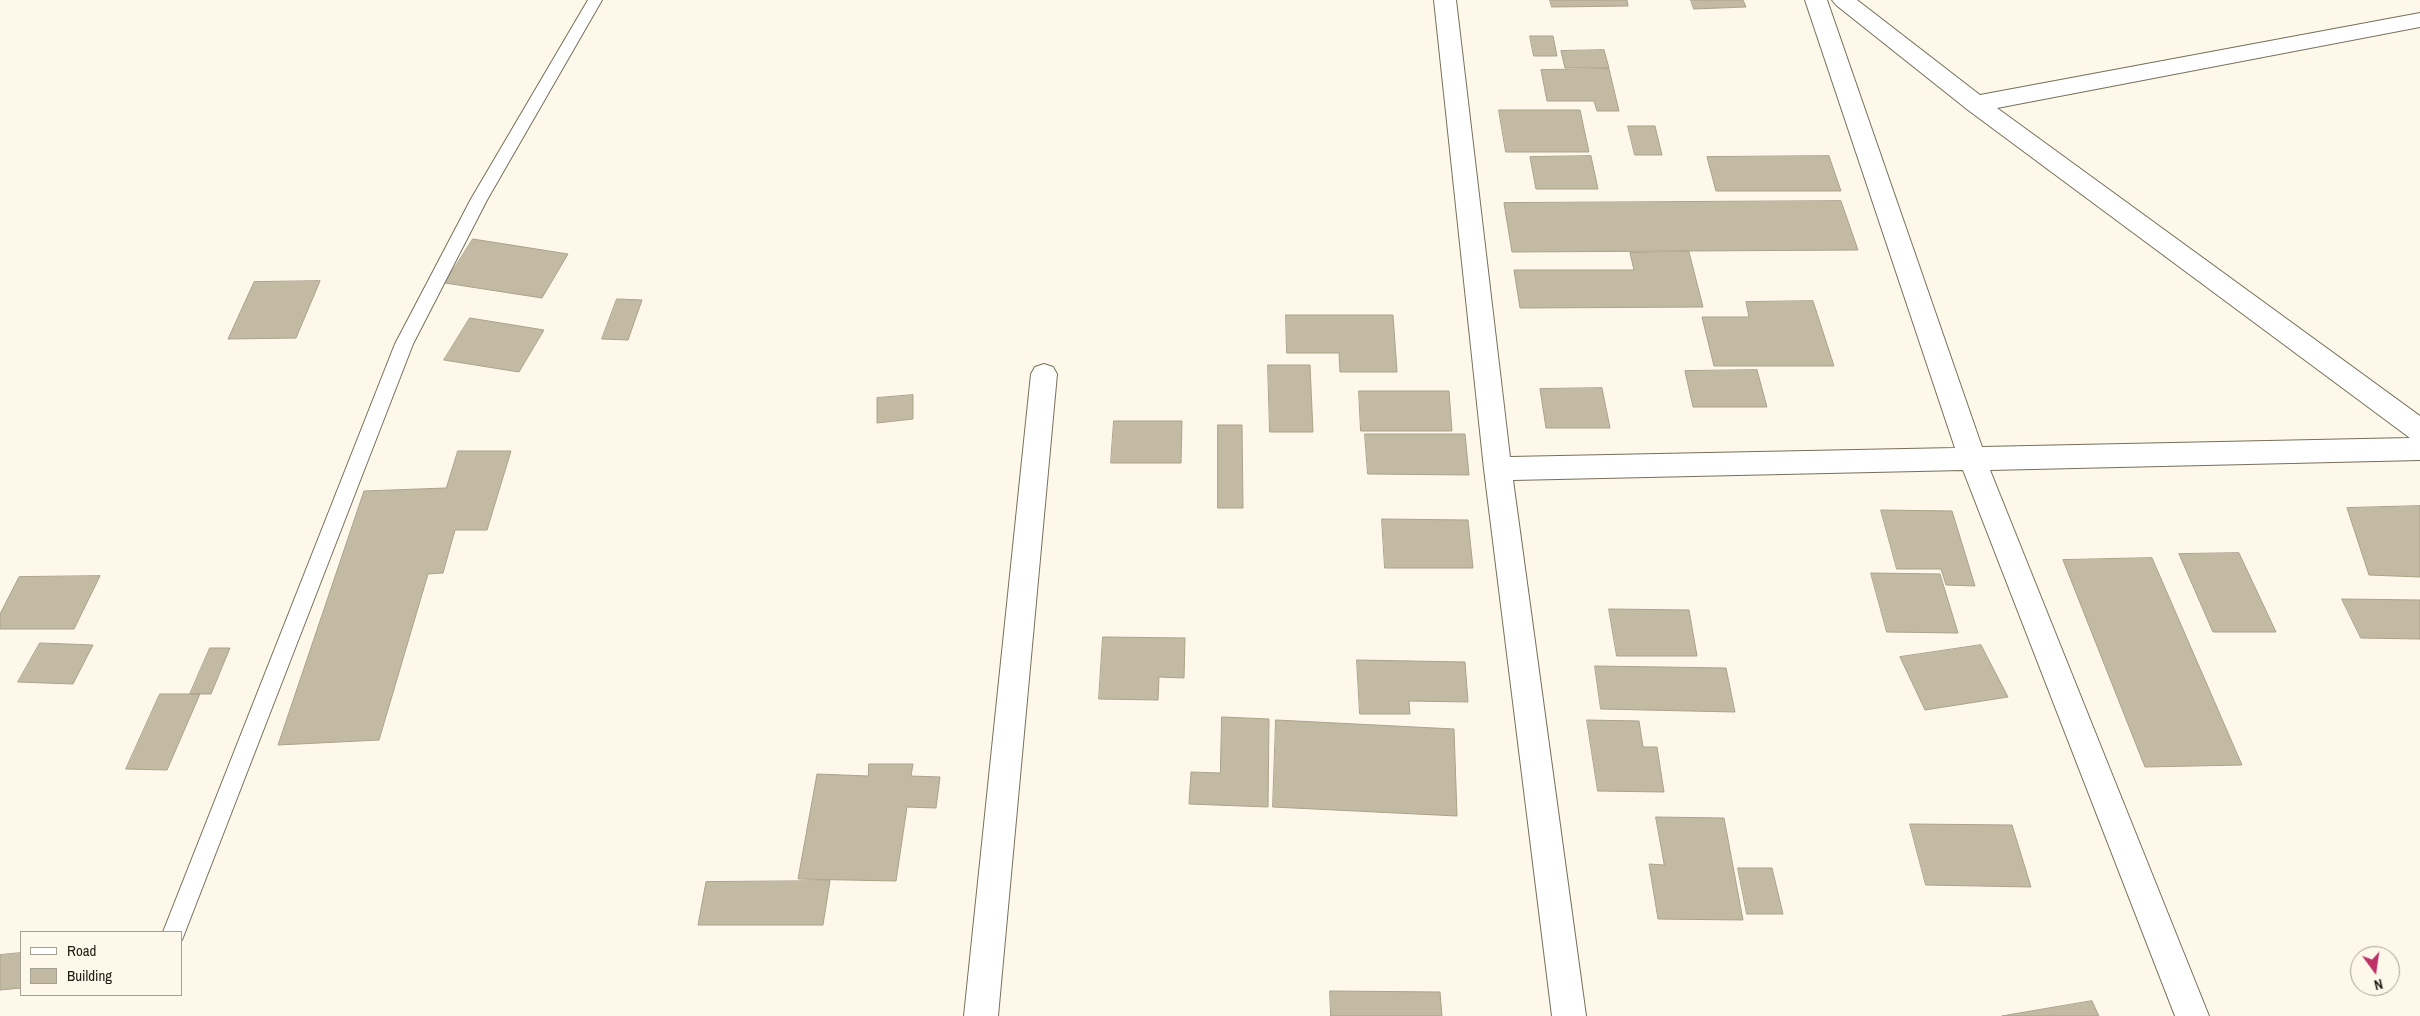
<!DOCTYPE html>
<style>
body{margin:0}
#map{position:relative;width:2420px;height:1016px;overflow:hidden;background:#fdf8ea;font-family:"Archivo Narrow",sans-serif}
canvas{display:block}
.legend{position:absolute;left:20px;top:931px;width:162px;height:65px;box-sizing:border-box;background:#fdf8ea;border:1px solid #a5a094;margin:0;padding:6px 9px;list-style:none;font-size:15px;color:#201d14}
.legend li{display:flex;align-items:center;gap:10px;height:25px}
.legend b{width:25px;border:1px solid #a5a094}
.north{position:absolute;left:2350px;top:946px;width:50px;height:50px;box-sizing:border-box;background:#fdf8ea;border:1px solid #a5a094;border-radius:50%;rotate:166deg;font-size:14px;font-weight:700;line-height:20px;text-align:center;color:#201d14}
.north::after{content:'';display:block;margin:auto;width:18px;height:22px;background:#bd3167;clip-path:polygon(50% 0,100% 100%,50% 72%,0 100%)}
</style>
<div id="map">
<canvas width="2420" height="1016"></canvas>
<ul class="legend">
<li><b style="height:6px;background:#fff"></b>Road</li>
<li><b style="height:14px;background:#c2baa3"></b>Building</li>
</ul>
<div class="north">N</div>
</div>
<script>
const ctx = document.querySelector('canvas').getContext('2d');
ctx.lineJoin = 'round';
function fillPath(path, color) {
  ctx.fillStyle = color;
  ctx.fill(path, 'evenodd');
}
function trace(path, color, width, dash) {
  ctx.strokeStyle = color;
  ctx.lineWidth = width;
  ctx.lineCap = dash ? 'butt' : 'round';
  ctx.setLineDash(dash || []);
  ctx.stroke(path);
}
const building = new Path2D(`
 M1550 0H1627L1628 6 1552 7Z
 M1691 0H1743L1746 7 1694 9Z
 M1530 36H1553L1557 56H1534Z
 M1604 50 1609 68H1565L1561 51Z
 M1609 69 1619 111H1597L1594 101H1547L1541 70Z
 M1499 110H1580L1589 152H1506Z
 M1628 126H1655L1662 155H1635Z
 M1591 156 1598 189H1536L1530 157Z
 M1829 156 1841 191H1716L1707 157Z
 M1841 201 1858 250 1512 252 1504 203Z
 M473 239 568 254 542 298 445 283Z
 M1689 252 1703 307 1520 308 1514 270H1634L1630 253Z
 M320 281 296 338 228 339 254 282Z
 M617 299 642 300 628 340 602 339Z
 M1813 301 1834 366H1714L1702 317H1749L1746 302Z
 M1286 315H1393L1397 372H1340L1339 353H1287Z
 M470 318 544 330 519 372 444 360Z
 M1268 365H1310L1313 432H1270Z
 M1757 370 1767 407H1693L1685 371Z
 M1602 388 1610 428H1546L1540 389Z
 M1359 391H1449L1452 431H1361Z
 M913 395V419L877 423V398Z
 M1114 421H1182L1181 463H1111Z
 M1218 425H1242L1243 508H1218Z
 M1365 434H1465L1469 475 1368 474Z
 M458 451H511L487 530H455L443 573 428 574 379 740 278 745 364 491 446 488Z
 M2420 506V577L2369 575 2347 508Z
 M1881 510 1952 511 1975 586 1946 585 1941 569H1897Z
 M1382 519 1468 520 1473 568H1385Z
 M2239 553 2276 632H2213L2179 554Z
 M2152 558 2242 765 2145 767 2063 560Z
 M1871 573 1940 574 1958 633 1887 632Z
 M100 576 74 629H0V614L19 577Z
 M2342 599 2420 600V639L2361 638Z
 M1609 609 1689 610 1697 656H1617Z
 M1103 637 1185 638 1184 678 1159 677 1158 700 1099 699Z
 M40 643 93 645 73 684 18 682Z
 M1981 645 2008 697 1925 710 1900 657Z
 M210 648H230L211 694H190Z
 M1357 660 1465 662 1468 702 1409 701 1410 714H1360Z
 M1595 666 1726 668 1735 712 1601 709Z
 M160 694H200L167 770 126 769Z
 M1222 717 1269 719 1268 807 1189 804 1191 772 1220 773Z
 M1276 720 1454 729 1457 816 1273 807Z
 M1587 720 1639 721 1643 747H1657L1664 792 1598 791Z
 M869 764H913L911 776 940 777 936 808 907 807 896 881 798 879 817 774 868 776Z
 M1656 817 1724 818 1743 920 1658 919 1649 864 1664 865Z
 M1910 824 2012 825 2031 887 1926 885Z
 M1738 868H1772L1783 914H1747Z
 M830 881 823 925H698L706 882Z
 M21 953V988L0 990V955Z
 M1330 991 1440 992 1442 1016H1331Z
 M2092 1001 2099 1016H2002Z`);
fillPath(building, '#c2baa3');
trace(building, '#aaa28b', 1);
const service = new Path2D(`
 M588 0H602L487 200 413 344 182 940 181 932H163L395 344 471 199Z`);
const minor = new Path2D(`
 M1434 0H1456L1510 457 1955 448 1805 0H1827L1982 447 2410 438 1968 110 1836 5 1832 0H1857L1980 95 2420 13V27L1997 108 2420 416V460L1990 470 2209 1016H2175L1963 470 1513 480 1586 1016H1552L1484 469Z
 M1044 364 1053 367 1057 374 998 1016H964L1031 374 1035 367Z`);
trace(service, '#776f5a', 2);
trace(minor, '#776f5a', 2);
fillPath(service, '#fff');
fillPath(minor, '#fff');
</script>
